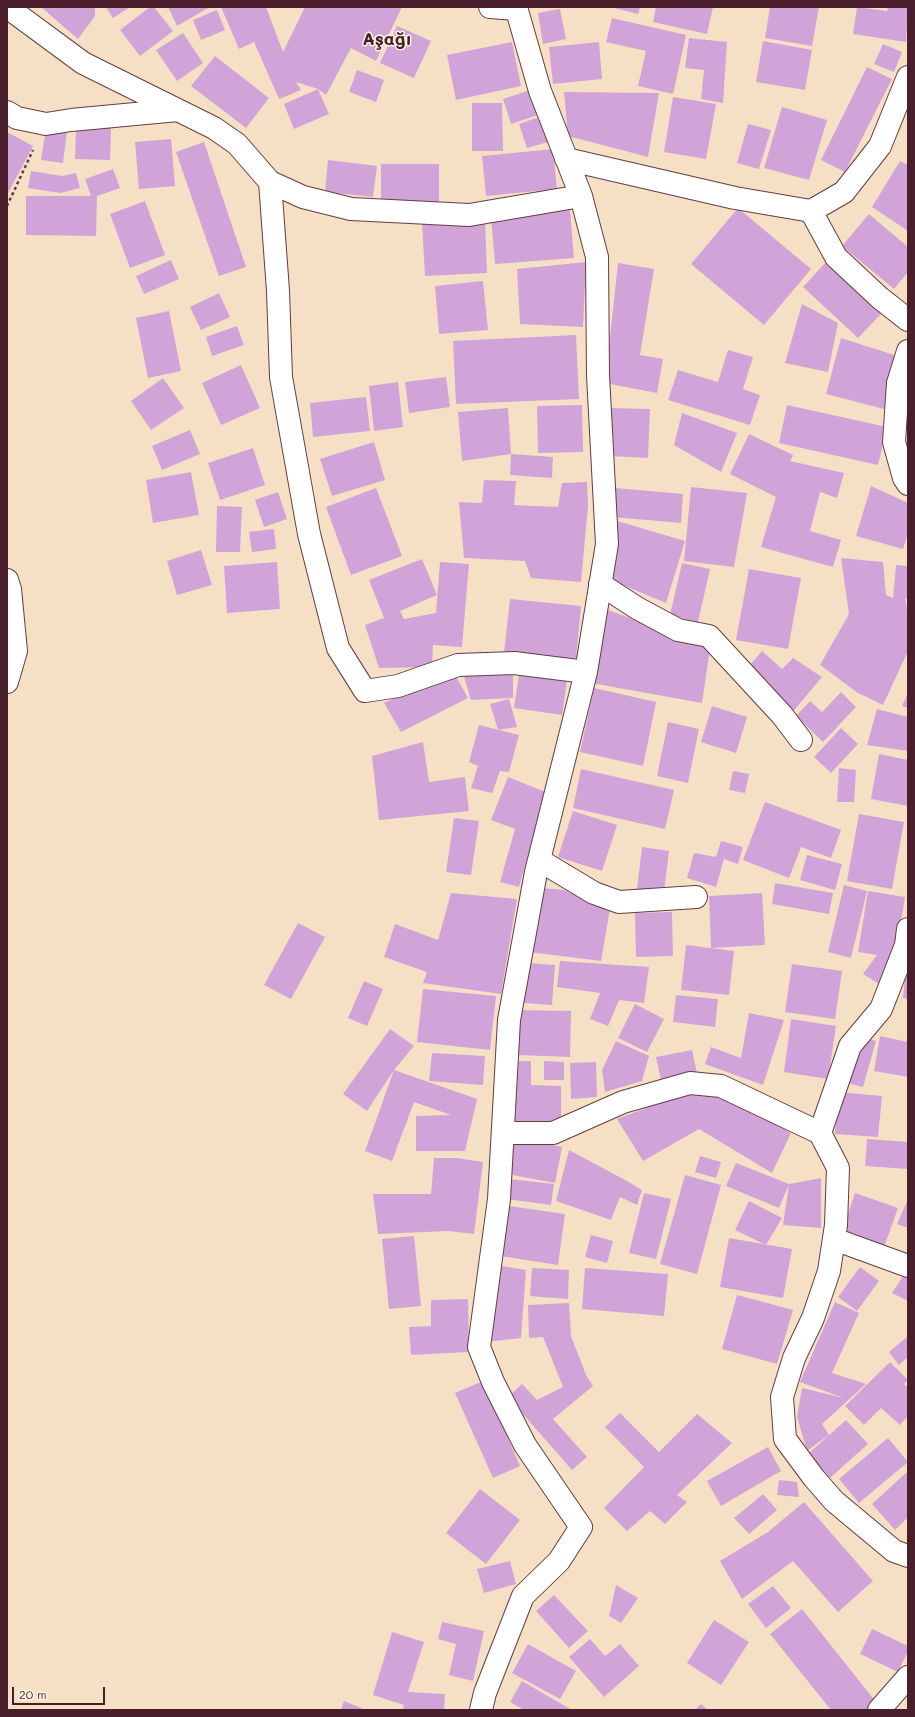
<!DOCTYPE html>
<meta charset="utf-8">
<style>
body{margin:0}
#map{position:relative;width:915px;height:1717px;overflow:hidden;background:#f6e0c5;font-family:Mali,sans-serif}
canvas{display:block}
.frame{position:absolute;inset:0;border:8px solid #4a1f2b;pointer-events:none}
.scale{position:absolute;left:12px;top:1687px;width:93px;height:18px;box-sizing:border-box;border:2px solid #4a1f2b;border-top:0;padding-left:5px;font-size:12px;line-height:14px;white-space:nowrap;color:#4a1f2b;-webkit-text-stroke:3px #fcf5e5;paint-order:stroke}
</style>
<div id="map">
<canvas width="915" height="1717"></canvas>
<div class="frame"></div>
<div class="scale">20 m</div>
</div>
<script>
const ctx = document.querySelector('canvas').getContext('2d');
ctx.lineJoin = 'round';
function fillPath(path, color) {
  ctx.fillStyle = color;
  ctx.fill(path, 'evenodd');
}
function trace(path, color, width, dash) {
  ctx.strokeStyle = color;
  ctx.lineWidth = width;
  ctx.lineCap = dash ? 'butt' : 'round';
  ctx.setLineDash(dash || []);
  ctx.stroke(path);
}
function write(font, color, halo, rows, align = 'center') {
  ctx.font = font + ' Mali,sans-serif';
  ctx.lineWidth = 3;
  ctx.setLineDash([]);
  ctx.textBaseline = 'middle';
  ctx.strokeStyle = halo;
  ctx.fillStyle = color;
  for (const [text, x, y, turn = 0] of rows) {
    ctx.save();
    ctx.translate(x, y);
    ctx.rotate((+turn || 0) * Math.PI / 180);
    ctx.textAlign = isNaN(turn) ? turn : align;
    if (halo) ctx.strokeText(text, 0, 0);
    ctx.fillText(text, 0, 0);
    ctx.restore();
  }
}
fillPath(new Path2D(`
 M41 7H95V16L78 39Z
 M106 7H130L113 18Z
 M150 7H154L173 31 140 56 120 30Z
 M168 7H210L177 26Z
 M221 7H266L283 52 305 7H402L376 61 351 48 326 95 318 89 329 114 294 129 284 104 318 89 296 82 301 90 279 99 254 42 239 49Z
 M610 7H640L638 14Z
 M656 7H713L707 34 653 22Z
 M770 7H819L812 46 765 38Z
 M857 7 887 11 888 7H908L906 42 853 34Z
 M560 9 566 39 543 44 538 13Z
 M217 10 225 30 201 40 193 20Z
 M612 18 686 35 673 94 638 86 646 51 606 42Z
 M397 26 431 41 414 78 380 63Z
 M183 33 203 63 177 81 156 50Z
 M689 38 727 42 723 103 701 99 704 70 685 68Z
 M763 41 812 50 805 90 756 82Z
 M512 42 521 86 456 100 447 55Z
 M599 42 602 79 553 84 549 47Z
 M883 44 902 52 894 72 874 64Z
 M215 56 269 98 246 128 191 86Z
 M867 67 892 79 845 172 821 160Z
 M357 70 384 80 376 102 349 92Z
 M530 90 538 115 511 124 503 99Z
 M564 92 659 93 648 157 568 136Z
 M673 97 716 104 706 159 664 152Z
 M472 103H502L503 151H472Z
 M782 107 827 120 809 180 764 168Z
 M539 117 548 142 527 148 519 124Z
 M748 124 771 130 759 169 737 163Z
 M76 127 111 128 110 160 75 159Z
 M46 129 67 132 63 163 41 160Z
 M7 132 33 146 7 195Z
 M171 139 175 186 139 189 135 142Z
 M204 142 246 267 219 276 176 152Z
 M553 149 557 189 486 196 482 156Z
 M328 160 377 166 373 197 325 192Z
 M900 161 908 165V231L872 207Z
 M381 164H439V203L381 204Z
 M113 169 120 188 97 196 96 236 26 235V196H91L85 179Z
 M31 171 62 176 76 173 80 188 60 193 28 188Z
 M145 201 165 255 130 268 110 214Z
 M738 208 811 269 764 325 691 264Z
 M570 210 574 258 495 264 491 217Z
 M869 214 908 247V272L894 289 842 246Z
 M485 219 487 273 425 276 422 222Z
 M171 260 179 279 144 294 136 276Z
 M586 262 583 327 520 324 517 269Z
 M826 262 881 314 858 338 803 287Z
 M618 263 654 269 640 355 663 359 657 393 605 383Z
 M483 281 488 330 439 334 435 286Z
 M219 293 230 317 201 330 190 307Z
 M802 304 838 323 828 372 785 363Z
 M169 311 181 371 148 378 136 318Z
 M237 326 244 345 212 356 206 337Z
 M576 335 579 399 456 404 453 341Z
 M841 338 897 356 884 409 826 394Z
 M728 350 753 357 743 389 760 395 750 425 668 400 678 370 718 382Z
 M241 365 260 408 221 425 202 383Z
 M446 377 450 407 409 413 405 382Z
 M163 378 184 408 151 430 131 401Z
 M398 382 403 427 374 431 369 386Z
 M366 397 370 431 313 437 310 403Z
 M582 405 583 452 538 453 537 406Z
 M787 405 887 427 878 465 779 443Z
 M508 408 511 454 462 461 458 412Z
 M610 408 650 409 648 458 608 456Z
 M682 413 737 433 721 472 674 445Z
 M190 430 200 454 162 470 152 446Z
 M749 434 793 455 790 461 844 473 837 498 820 492 810 531 841 540 833 567 761 547 776 497 730 474Z
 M374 442 385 480 332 496 320 459Z
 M253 448 265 485 220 500 208 463Z
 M511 454 553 457 552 478 510 475Z
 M191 472 199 515 153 523 146 480Z
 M484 480 516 481 514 505 558 507 562 483 587 482 588 506 581 582 531 578 525 561 464 558 459 502 482 503Z
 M871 486 908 503V533L903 549 856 536Z
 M691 487 747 493 734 567 684 561Z
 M376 488 402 556 351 575 326 507Z
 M616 488 683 494 681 523 613 517Z
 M278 492 287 519 264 527 255 500Z
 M217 506 242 507 240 552H216Z
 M614 520 685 541 666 603 611 580Z
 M274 529 276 549 252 552 249 532Z
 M201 550 212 585 177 595 167 561Z
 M841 558 883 562 886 595 893 598 896 565 908 566V599L905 598 908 616V651L883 705 858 693 820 665 849 614Z
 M422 559 437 595 400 611 404 619 436 613 440 562 469 564 462 647 433 645 432 667 379 668 365 625 384 618 369 580Z
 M277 562 280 609 227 613 224 566Z
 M682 563 710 569 698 622 670 615Z
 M749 569 801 578 788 649 736 640Z
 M510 599 581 606 576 659 504 653Z
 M603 608 710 648 702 703 591 683Z
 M762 651 782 669 793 658 822 677 791 714 750 665Z
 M462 670 513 672V698L471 700Z
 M453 671 468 698 401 732 384 703Z
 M519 674 567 681 562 715 514 708Z
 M594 688 656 702 643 766 580 752Z
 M841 692 856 707 823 742 796 716 810 701 822 712Z
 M908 693V708L902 706Z
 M509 699 517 727 498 730 490 704Z
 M712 706 747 717 736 753 701 742Z
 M877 709 908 717V751L867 745Z
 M668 722 699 729 688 783 657 776Z
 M479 725 519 735 509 772 500 771 492 793 471 788 478 766 469 762Z
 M841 728 858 744 831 773 814 757Z
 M423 742 429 782 465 777 469 811 379 820 372 756Z
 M879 754 908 760V806L871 799Z
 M839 768 856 770 854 802H837Z
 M581 769 674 790 665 829 573 808Z
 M733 771 749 774 745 793 729 790Z
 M508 777 548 793 534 834 519 887 500 882 515 829 491 820Z
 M765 802 841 830 831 858 801 847 789 878 743 860Z
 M573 811 617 825 602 871 558 857Z
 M859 814 904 822 892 889 847 881Z
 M454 818 479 821 471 875 446 872Z
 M721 841 743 847 738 864 724 859 716 887 687 878 694 853 716 857Z
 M642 847 669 851 664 892 637 889Z
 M807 855 842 864 835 890 800 880Z
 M775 883 833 893 829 914 772 904Z
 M844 885 867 891 851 958 828 952Z
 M541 888 564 890 610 909 601 961 529 952Z
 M868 891 905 897 895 958 881 985 863 974 877 955 858 952Z
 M451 893 517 899 501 994 423 983 427 972 384 957 395 924 438 940Z
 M762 893 765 945 711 948 709 896Z
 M672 912 673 956 636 957 635 913Z
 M298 923 325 937 291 999 264 985Z
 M686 945 734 951 729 995 681 990Z
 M560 961 649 967 644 1003 619 1000 608 1026 590 1019 600 993 557 987Z
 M526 963 555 965 552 1005 523 1003Z
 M792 964 842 971 835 1019 785 1012Z
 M906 969H908V999L903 998Z
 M364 981 383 989 367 1026 348 1018Z
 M423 989 496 996 490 1050 417 1042Z
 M676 995 718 999 715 1027 673 1022Z
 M635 1004 664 1019 647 1052 618 1038Z
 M518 1010 571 1011 570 1057 517 1055Z
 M749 1013 784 1020 763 1085 705 1064 711 1047 741 1058Z
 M791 1019 836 1026 828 1079 784 1072Z
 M390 1029 414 1046 394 1070 477 1099 465 1151H416V1116L451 1115 414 1102 392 1161 365 1151 394 1070 367 1111 343 1094Z
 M860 1036 876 1041 863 1087 847 1083Z
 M880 1036 908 1042V1077L874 1071Z
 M616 1041 649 1056 642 1081 605 1092 602 1070Z
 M692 1050 697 1073 661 1080 656 1057Z
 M432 1053 485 1056 483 1085 429 1081Z
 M511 1061H531V1085L561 1086V1122L510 1121Z
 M544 1061 564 1062V1080H544Z
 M596 1062 597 1097 571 1099 570 1063Z
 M688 1092H719L791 1133 772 1173 699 1129 643 1161 617 1119Z
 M838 1092 882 1096 878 1137 835 1134Z
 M515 1137 562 1147 555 1183 507 1174Z
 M867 1139 908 1142V1169L865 1166Z
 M569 1150 627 1181 642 1190 637 1205 620 1197 611 1220 556 1201Z
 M700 1156 721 1162 716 1178 695 1172Z
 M434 1158H457L483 1162 474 1234 448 1231 378 1234 373 1194H431Z
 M736 1163 789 1184 821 1178V1228L783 1225 789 1184 779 1208 726 1186Z
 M685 1175 721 1185 697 1274 660 1264Z
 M509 1179 554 1184 551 1205 506 1199Z
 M644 1193 671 1199 656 1259 629 1253Z
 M855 1193 898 1208 883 1250 841 1235Z
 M908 1199V1228L897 1224Z
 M749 1201 782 1218 766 1245 735 1230Z
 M502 1205 565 1214 558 1265 494 1255Z
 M591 1235 613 1241 607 1263 585 1257Z
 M414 1236 421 1306 389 1309 382 1239Z
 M729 1238 792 1249 783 1298 720 1287Z
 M495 1265 526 1270 521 1338 486 1342Z
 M860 1267 879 1281 857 1311 838 1297Z
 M532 1268 569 1270 568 1299 530 1296Z
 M585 1268 668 1274 664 1316 582 1309Z
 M907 1270 908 1271V1301L892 1293Z
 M737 1295 793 1310 777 1364 722 1349Z
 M468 1299 469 1352 411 1355 409 1327 431 1326V1300Z
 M835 1302 859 1313 832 1373 866 1384 822 1424 829 1435 807 1451 797 1417 802 1388 844 1398 800 1382Z
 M569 1303 571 1336 586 1375 593 1386 553 1419 587 1457 572 1470 508 1397 522 1384 537 1400 563 1387 543 1337 529 1338 528 1305Z
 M908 1336V1357L899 1365 889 1352Z
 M890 1362 908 1380 904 1384 908 1388V1416L900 1425 881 1408 864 1425 845 1406Z
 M483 1381 520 1466 493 1478 455 1393Z
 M620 1413 659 1452 697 1414 732 1443 677 1495 687 1502 665 1524 650 1511 627 1531 604 1508 644 1467 605 1427Z
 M846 1420 868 1444 830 1478 808 1454Z
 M888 1438 908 1462 859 1503 839 1479Z
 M768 1447 781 1471 721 1506 707 1481Z
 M908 1471V1517L895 1530 872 1504Z
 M779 1480 797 1482 799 1497 777 1495Z
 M480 1489 520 1520 486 1564 446 1533Z
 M763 1494 777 1510 749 1534 734 1518Z
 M804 1502 873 1581 838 1612 793 1561 742 1599 720 1561 768 1532Z
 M510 1561 516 1584 484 1593 477 1569Z
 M616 1585 638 1598 621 1623 609 1616Z
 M773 1586 791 1608 766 1628 748 1604Z
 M554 1595 588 1631 569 1648 536 1611Z
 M802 1609 876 1702 866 1710H831L770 1634Z
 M714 1620 749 1642 721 1685 687 1663Z
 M442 1622 484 1631 473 1681 449 1675 456 1644 438 1639Z
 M872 1629 908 1646V1651L898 1672 860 1654Z
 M392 1632 424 1642 408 1692 445 1694 444 1710H403L404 1705 373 1695Z
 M590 1639 605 1656 620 1644 639 1666 604 1697 569 1657Z
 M528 1644 576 1671 560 1699 512 1673Z
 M522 1681 572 1710H524L510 1702Z
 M344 1701 366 1710H341Z
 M701 1704 708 1710H695Z`), '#d1a4d9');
const street = new Path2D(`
 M7 7 83 63 214 128 237 144 270 182 303 197 351 209 469 215 581 196
 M490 7 516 9
 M7 112 17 118 46 124 71 120 178 110
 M566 159 735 198 811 211 844 192 880 146 908 77
 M270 182 278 291 281 377 309 534 338 648 365 691 398 686 458 665 514 663 586 672
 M811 211 836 257 880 298 908 320
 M908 351 898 383 894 442 904 478 908 484
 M7 580 10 589 16 651 7 682
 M600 584 637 608 678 630 709 636 782 715 801 740
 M539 860 594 893 619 902 696 897
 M908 929 906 945 881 1009 850 1046 820 1133 838 1168 836 1225 829 1271 813 1318 794 1358 782 1397 785 1439 814 1478 834 1501 894 1551 908 1556
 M503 1133H553L623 1102 690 1083 721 1086 820 1133
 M834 1239 908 1266
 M481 1710 485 1693 523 1596 559 1561 581 1527 525 1445 493 1382 479 1347 499 1199 509 1020 536 872 586 672 607 544 598 375 597 257 581 196 540 91 516 7
 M879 1710 908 1677`);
trace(street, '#643c42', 24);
trace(new Path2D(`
 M7 206 33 150`), '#643c42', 2.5, [3, 3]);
trace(street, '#fff', 22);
write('bold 18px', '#4a1f2b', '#fcf5e5', [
 ["Aşağı",387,39]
]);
</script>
